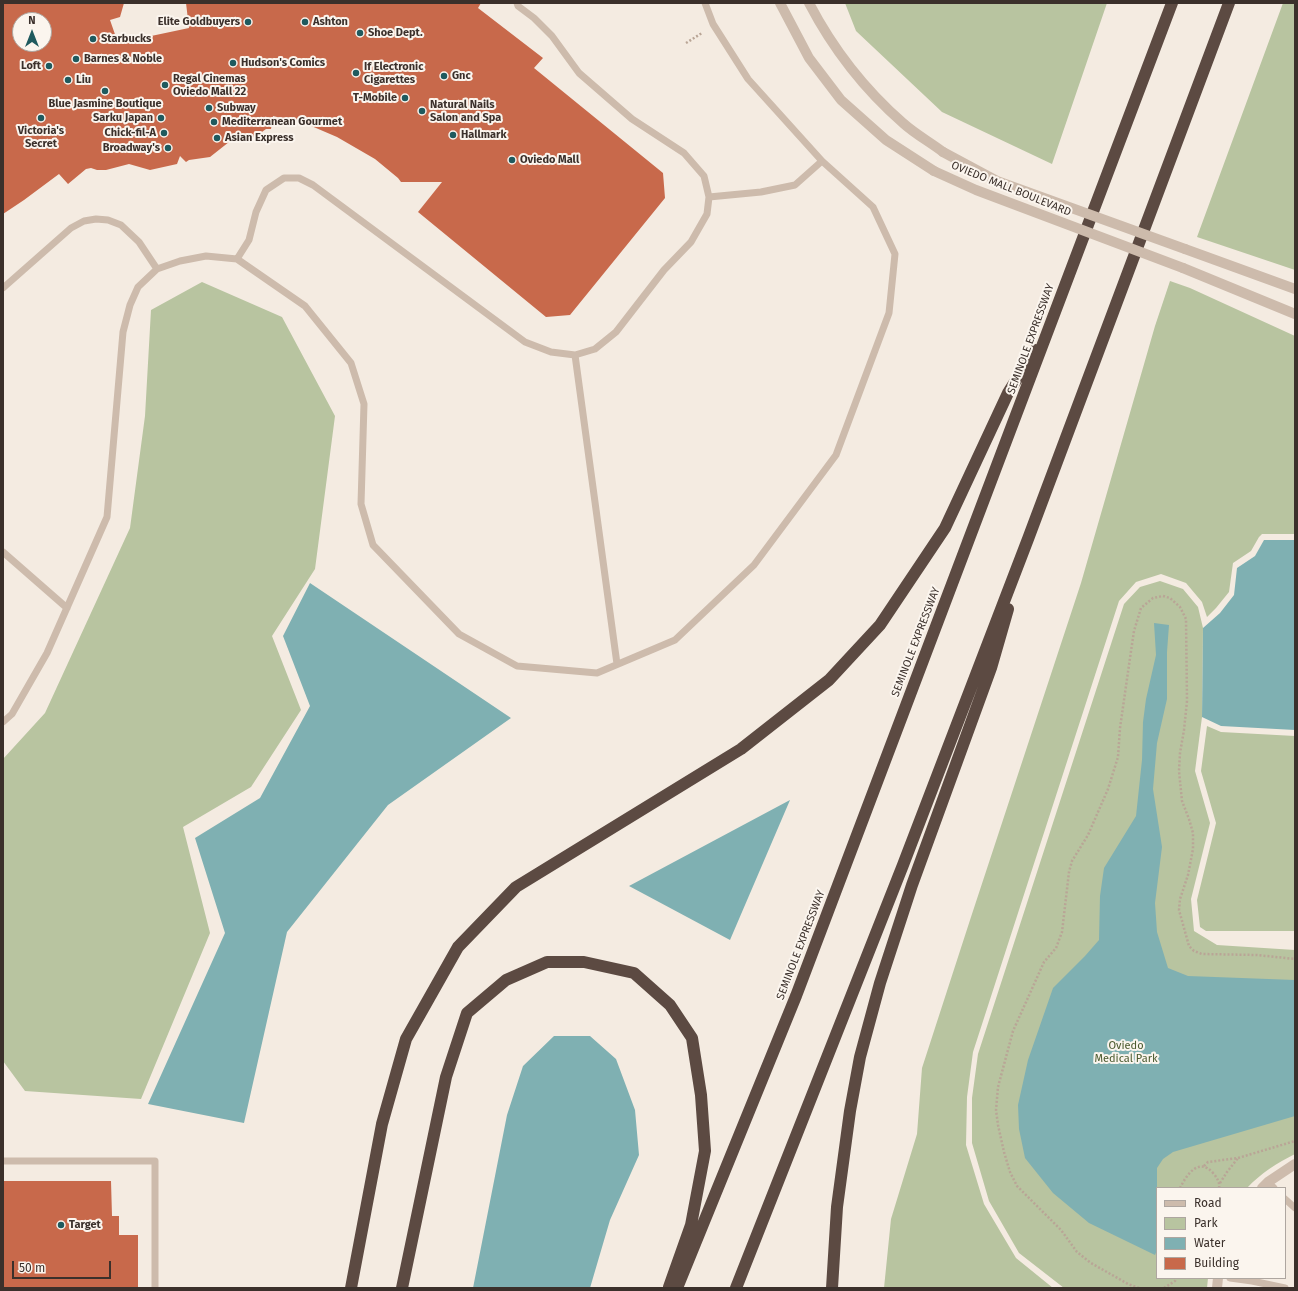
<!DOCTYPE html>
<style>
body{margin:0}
#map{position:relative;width:1298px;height:1291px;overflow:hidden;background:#f4ebe1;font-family:"Fira Sans",sans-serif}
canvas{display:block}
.frame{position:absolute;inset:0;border:4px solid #3b302b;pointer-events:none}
.legend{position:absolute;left:1156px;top:1187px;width:130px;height:92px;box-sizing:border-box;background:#fbf5ee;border:1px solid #aea6a0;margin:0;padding:5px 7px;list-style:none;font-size:12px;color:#3b302b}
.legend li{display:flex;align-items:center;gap:8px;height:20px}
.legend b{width:20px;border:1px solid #aea6a0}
.north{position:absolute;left:12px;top:12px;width:40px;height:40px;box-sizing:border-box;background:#fbf5ee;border:1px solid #aea6a0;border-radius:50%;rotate:0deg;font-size:11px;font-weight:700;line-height:16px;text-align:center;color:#3b302b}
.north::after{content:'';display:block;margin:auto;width:14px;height:18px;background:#1f5a5e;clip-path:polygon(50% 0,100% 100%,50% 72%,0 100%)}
.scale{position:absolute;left:12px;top:1261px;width:99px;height:18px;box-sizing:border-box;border:2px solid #3b302b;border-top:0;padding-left:5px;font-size:12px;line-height:14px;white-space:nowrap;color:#3b302b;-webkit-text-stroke:3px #fbf5ee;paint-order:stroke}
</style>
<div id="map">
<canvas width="1298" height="1291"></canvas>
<div class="frame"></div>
<ul class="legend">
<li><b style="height:5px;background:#cdbbac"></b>Road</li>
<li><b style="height:11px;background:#b8c4a0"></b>Park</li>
<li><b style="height:11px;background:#7fb0b2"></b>Water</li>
<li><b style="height:11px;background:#c8694b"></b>Building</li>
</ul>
<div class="north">N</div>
<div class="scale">50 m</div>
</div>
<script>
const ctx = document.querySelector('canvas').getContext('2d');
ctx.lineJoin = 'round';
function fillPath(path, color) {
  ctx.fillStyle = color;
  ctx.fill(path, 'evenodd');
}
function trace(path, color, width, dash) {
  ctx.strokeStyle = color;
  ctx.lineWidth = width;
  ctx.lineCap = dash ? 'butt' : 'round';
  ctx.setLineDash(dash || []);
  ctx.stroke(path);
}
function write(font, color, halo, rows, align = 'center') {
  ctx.font = font + ' "Fira Sans",sans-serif';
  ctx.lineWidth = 4;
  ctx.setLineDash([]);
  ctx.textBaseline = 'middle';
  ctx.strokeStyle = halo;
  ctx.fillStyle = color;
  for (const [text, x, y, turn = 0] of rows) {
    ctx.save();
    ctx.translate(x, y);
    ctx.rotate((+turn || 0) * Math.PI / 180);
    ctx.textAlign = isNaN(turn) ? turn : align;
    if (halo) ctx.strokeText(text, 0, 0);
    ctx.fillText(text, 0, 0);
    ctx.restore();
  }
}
fillPath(new Path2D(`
 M845 3H1107L1052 164 942 112 856 31Z
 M1283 3H1295V270L1197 237Z
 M1170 281 1190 288 1295 336V534H1262L1259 537 1251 551 1233 563 1229 592 1216 608 1207 617 1202 602 1186 583 1161 574 1136 582 1119 601 973 1052 967 1097 966 1145 984 1204 1016 1258 1053 1288H884L891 1219 917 1134 922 1068 971 917 1081 583 1155 326Z
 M202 282 282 317 335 416 315 569 272 636 301 710 251 787 183 827 210 933 141 1099 25 1091 3 1061V759L45 713 130 528 145 416 151 310Z
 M1160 581 1183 589 1198 607 1203 628 1202 717 1195 771 1210 823 1191 899 1194 931 1217 945 1295 950V1154C1277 1163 1261 1173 1247 1188H1157V1278H1208L1207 1288H1064L1019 1253 989 1201 972 1143V1098L978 1054 1124 604 1140 587Z
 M1207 726 1221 732 1295 736V931H1206L1200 927 1197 900 1216 823 1201 771Z`), '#b8c4a0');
fillPath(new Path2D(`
 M1264 540H1295V730L1221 726 1202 717 1203 628 1220 613 1234 595 1237 568 1255 556Z
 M310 583 511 718 388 805 287 932 244 1123 148 1104 225 933 195 838 260 798 310 706 283 636Z
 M1154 623 1169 625 1167 652V699L1157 743 1153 789 1162 847 1155 903 1157 932 1168 968 1188 976 1295 980V1116L1173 1152 1163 1159 1157 1168V1250L1155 1255 1089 1223 1053 1193 1025 1158 1019 1129 1018 1105 1028 1060 1053 988 1085 956 1099 940 1100 896 1104 868 1136 816 1142 760 1143 722 1146 699 1156 655Z
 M790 800 730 940 629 886Z
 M554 1036H590L616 1059 635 1110 639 1155 610 1220 590 1288H473L507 1115 523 1066Z`), '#7fb0b2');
fillPath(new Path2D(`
 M3 3H124L120 17 110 20 118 43 189 28 186 3H481L478 8 543 58 534 68 663 173 665 198 570 315 546 317 418 212 442 182H401L398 178 375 159 337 137 309 125 273 116 271 129H266L255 137 229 142 210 157 189 160 186 162 180 156 177 164 150 170 129 164 106 170H97L91 168 86 169 68 184 59 174 24 200 3 214ZM20 20H44V44H20Z
 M3 1181H111L112 1216H119V1235H138V1288H3Z`), '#c8694b');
trace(new Path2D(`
 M686 43 702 33
 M1204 1166 1208 1162 1238 1158 1295 1141
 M1220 1183 1227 1172 1238 1158
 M1180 1188C1187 1174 1199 1157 1213 1173 1217 1178 1220 1182 1219 1188
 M1139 1288 1128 1284 1091 1263 1077 1252 1061 1230 1017 1186 1010 1172 1004 1152 998 1125 996 1110 998 1087 1013 1031 1044 962 1056 948 1062 932 1069 872 1072 861 1088 835 1108 789 1118 757 1120 728 1130 658 1134 631 1141 608 1153 598 1163 596 1170 598 1180 607 1186 619 1187 701 1184 730 1180 753 1179 771 1182 801 1189 819 1193 833V849L1188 875 1180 899 1179 910 1189 946 1194 951 1202 954 1257 955 1295 959
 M1164 1288 1175 1281 1176 1278`), '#b9a596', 2.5, [2, 2]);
trace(new Path2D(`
 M709 197 761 192 795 185 822 161
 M237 259 249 240 256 212 266 190 284 178H299L313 185 525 342 551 352 575 355 595 349 616 332 664 270 691 242 707 214 709 197 704 176 684 153 632 119 579 73 552 36 534 18 518 6 517 3
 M3 288 71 228 84 221 96 219 108 220 121 225 139 242 157 269
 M575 355 617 664
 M3 552 67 608
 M3 722 12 714 47 653 107 517 123 332 130 305 138 287 157 269 180 261 206 256 237 259 305 306 351 363 364 404 361 504 373 545 459 634 517 666 597 673 675 640 754 565 836 455 889 313 895 254 873 207 822 161 748 79 713 24 705 3
 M3 1161H155V1288
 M1268 1182 1274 1188
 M1285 1199 1295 1208
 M1230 1278 1252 1281 1285 1288`), '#cdbbac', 7);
trace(new Path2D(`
 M1262 1188 1268 1182 1295 1164
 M1217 1288 1218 1278`), '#cdbbac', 10);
trace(new Path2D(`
 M780 3 809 58 841 100 886 140 934 171
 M809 3C833 49 864 89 903 123 915 134 930 142 943 152
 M1185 249 1295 289
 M1183 268 1295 314`), '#cdbbac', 10);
trace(new Path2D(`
 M351 1288 382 1124 406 1039 458 947 516 887 741 749 829 680 880 625 945 528 1008 393 1035 350
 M402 1288 446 1077 467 1013 506 980 547 962H584L634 973 670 1005 692 1038 701 1095 705 1151 691 1225 669 1287
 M677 1288 796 996 1172 3
 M736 1288 903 865 1028 539 1229 3
 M832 1288 837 1207 850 1111 860 1057 880 983 912 885 991 668 1008 609`), '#5c4a42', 12);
trace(new Path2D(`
 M943 152 997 181 1185 249
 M934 171 976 190 1183 268`), '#cdbbac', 10);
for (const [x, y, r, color] of [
 [248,22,4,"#1f5a5e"],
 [305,22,4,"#1f5a5e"],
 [360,33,4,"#1f5a5e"],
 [93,39,4,"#1f5a5e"],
 [76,59,4,"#1f5a5e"],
 [233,63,4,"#1f5a5e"],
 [49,66,4,"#1f5a5e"],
 [356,73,4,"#1f5a5e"],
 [444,76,4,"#1f5a5e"],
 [68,80,4,"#1f5a5e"],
 [165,85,4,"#1f5a5e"],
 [105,91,4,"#1f5a5e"],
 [405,98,4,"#1f5a5e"],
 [209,108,4,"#1f5a5e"],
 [422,111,4,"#1f5a5e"],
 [41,118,4,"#1f5a5e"],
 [161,118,4,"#1f5a5e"],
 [214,122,4,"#1f5a5e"],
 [164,133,4,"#1f5a5e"],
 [453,135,4,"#1f5a5e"],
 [217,138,4,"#1f5a5e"],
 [168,148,4,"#1f5a5e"],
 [512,160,4,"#1f5a5e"],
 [61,1225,4,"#1f5a5e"]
]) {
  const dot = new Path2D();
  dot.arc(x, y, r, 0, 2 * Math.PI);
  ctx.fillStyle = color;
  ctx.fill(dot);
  trace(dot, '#fbf5ee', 1.5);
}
write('bold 11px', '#3b302b', '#fbf5ee', [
 ["Elite Goldbuyers",240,22,"right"],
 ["Ashton",313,22],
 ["Shoe Dept.",368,33],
 ["Starbucks",101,39],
 ["Barnes & Noble",84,59],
 ["Hudson's Comics",241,63],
 ["Loft",41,66,"right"],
 ["If Electronic",364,67],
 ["Cigarettes",364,80],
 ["Gnc",452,76],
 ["Regal Cinemas",173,79],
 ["Oviedo Mall 22",173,92],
 ["Liu",76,80],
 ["T-Mobile",397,98,"right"],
 ["Blue Jasmine Boutique",105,104,"center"],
 ["Natural Nails",430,105],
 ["Salon and Spa",430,118],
 ["Subway",217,108],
 ["Sarku Japan",153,118,"right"],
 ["Mediterranean Gourmet",222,122],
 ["Victoria's",41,131,"center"],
 ["Secret",41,144,"center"],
 ["Chick-fil-A",156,133,"right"],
 ["Hallmark",461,135],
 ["Asian Express",225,138],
 ["Broadway's",160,148,"right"],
 ["Oviedo Mall",520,160],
 ["Target",69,1225]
], 'left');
write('11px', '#3b302b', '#fbf5ee', [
 ["OVIEDO MALL BOULEVARD",1011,189,22],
 ["SEMINOLE EXPRESSWAY",1031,339,-70],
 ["SEMINOLE EXPRESSWAY",916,642,-69],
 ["SEMINOLE EXPRESSWAY",801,945,-69]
]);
write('11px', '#4a5a2e', '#fbf5ee', [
 ["Oviedo",1126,1046],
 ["Medical Park",1126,1059]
]);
</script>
